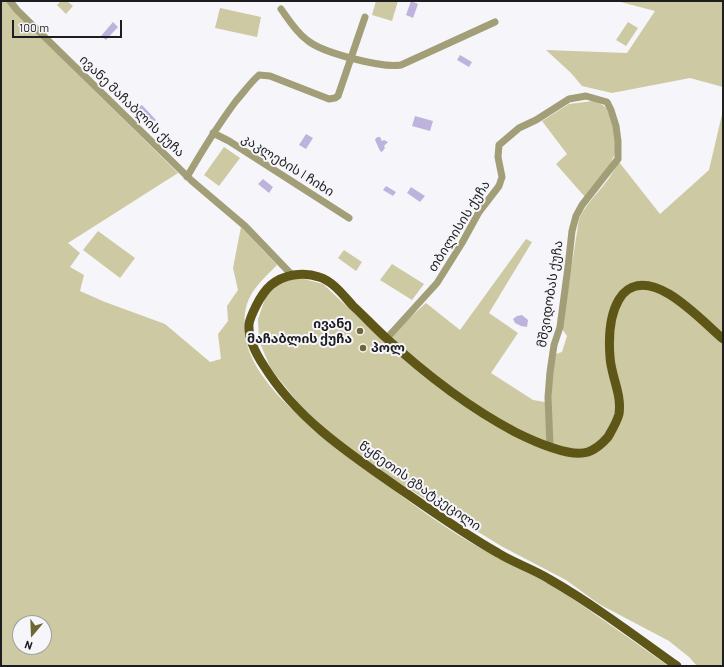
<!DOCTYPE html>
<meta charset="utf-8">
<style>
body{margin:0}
#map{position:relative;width:724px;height:667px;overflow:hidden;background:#f6f5fa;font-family:Barlow,sans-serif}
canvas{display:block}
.frame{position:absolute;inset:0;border:2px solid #1d1c1e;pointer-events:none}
.north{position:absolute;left:12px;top:615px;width:40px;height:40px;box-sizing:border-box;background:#f6f5fa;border:1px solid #9f9ea2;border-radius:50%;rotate:199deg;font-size:11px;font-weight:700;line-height:16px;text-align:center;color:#1d1c1e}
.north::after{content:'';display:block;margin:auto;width:14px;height:18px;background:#6d6733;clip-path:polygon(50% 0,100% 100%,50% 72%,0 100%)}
.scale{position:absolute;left:12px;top:20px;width:110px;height:18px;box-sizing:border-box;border:2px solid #1d1c1e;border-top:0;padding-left:5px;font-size:12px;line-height:14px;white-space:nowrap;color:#1d1c1e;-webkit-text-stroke:3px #f6f5fa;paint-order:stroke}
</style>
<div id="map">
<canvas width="724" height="667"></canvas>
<div class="frame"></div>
<div class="north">N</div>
<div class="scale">100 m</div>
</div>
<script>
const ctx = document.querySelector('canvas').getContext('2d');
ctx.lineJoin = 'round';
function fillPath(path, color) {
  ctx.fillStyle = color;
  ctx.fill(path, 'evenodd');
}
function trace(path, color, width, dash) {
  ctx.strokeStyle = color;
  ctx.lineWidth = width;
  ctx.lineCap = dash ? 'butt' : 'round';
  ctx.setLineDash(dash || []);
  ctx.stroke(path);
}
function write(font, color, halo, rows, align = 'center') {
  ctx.font = font + ' Barlow,"Noto Sans Georgian",sans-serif';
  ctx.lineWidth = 4;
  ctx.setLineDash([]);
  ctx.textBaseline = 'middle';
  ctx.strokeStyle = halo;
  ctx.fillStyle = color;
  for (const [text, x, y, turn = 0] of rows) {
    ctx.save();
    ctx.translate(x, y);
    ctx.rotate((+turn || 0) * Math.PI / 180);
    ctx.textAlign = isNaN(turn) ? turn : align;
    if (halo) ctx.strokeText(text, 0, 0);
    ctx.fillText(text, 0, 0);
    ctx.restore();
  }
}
fillPath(new Path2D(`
 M1 1H8L28 25 178 173 68 243 80 253 70 267 84 275 80 291 105 302 165 324 210 362 221 359 218 334 228 321 227 306 238 290 233 268 241 227 277 265C254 288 240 300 246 336 247 341 247 346 249 351 266 397 329 441 368 470 399 494 430 518 463 538 486 553 512 562 536 576 582 603 625 636 669 666H1ZM20 623H44V647H20Z
 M61 1H67L73 6 66 14 57 5Z
 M376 1H398L392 21 372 15Z
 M617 1H723V87L690 78 612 93 582 86 571 73 546 50 627 53 655 11Z
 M220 8 261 17 257 37 215 28Z
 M628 22 638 28 626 46 616 40Z
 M593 101C598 102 602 104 606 108 613 119 619 145 614 156 608 171 594 184 585 197L556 164 567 154 542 121 569 104Z
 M723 110V666H697L689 657 669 641 599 604 566 580 501 546 388 476 330 434 299 404 271 369 259 341 258 319 266 296 281 282 296 277 323 284 356 315 390 344 490 418 387 338 426 303 460 330 526 239 532 242 489 313 518 333 491 373 533 400 551 403 552 372 556 354 562 352 567 336 562 329 579 219C585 206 594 197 603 186 609 179 614 170 619 162L660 214 709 170Z
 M224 147 240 158 219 186 204 175Z
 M98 231 135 258 120 278 83 250Z
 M344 250 362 262 356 271 338 258Z
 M392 264 424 284 412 300 380 280Z`), '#ccc9a3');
fillPath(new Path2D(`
 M411 1 418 4 413 18 406 15Z
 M113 22 118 27 106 40 101 36Z
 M460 55 472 62 469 67 457 60Z
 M142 105 156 120 148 126 134 110Z
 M415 116 433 121 430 131 412 126Z
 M306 134 313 138 306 149 299 145Z
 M378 137H380L382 141 384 140 388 142 384 146 385 148 382 152 380 151 375 140 376 138Z
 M263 179 273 187 269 193 258 184Z
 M386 186 396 192 393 196 383 190Z
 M411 187 425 196 420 202 407 193Z
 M522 315 528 320 527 327 521 326 515 323 513 319 517 316Z`), '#beb3dd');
trace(new Path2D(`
 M10 1 17 10 192 181 245 226 292 275
 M281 9C289 20 296 32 307 40 322 53 382 68 401 65L495 22
 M213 133 229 141 349 218
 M187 177C202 151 218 125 236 101 244 92 250 83 259 75L270 76 329 99 335 98 338 96 365 17
 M387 338 437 283 462 243 479 212 499 186 502 177 498 157 499 145 519 128 536 120 569 99 586 96 607 102 611 110 616 126 618 141V159L582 205 576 216 572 231 568 267 560 327 554 345 550 372 548 397 550 446`), '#a29e77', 7);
trace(new Path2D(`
 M677 666C635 636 594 605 549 579 533 569 514 563 498 553 466 535 436 514 406 493 354 457 298 421 264 366 256 354 248 339 249 324 250 318 253 312 256 306 260 298 264 291 271 285 283 275 303 271 319 277 333 281 344 296 353 306 364 316 374 327 385 337 424 373 468 407 515 432 531 440 570 458 588 452 596 449 602 444 608 437 612 430 617 422 619 414 622 394 611 376 610 357 607 318 617 264 669 294 689 306 706 324 723 339`), '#5d5617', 9);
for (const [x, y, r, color] of [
 [360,331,4,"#6d6733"],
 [363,348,4,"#6d6733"]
]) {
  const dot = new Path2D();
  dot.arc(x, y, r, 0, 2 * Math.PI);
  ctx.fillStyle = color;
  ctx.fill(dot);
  trace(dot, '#f6f5fa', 1.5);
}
write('13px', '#1d1c1e', '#f6f5fa', [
 ["ივანე მაჩაბლის ქუჩა",132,106,44],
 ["კაკლების I ჩიხი",288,165,32],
 ["თბილისის ქუჩა",459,226,-58],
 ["მშვიდობას ქუჩა",550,294,-81],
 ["წყნეთის გზატკეცილი",420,486,35]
]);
write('bold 13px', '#1d1c1e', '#f6f5fa', [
 ["ივანე",352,324],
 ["მაჩაბლის ქუჩა",352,339],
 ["პოლ",371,348,"left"]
], 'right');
</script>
